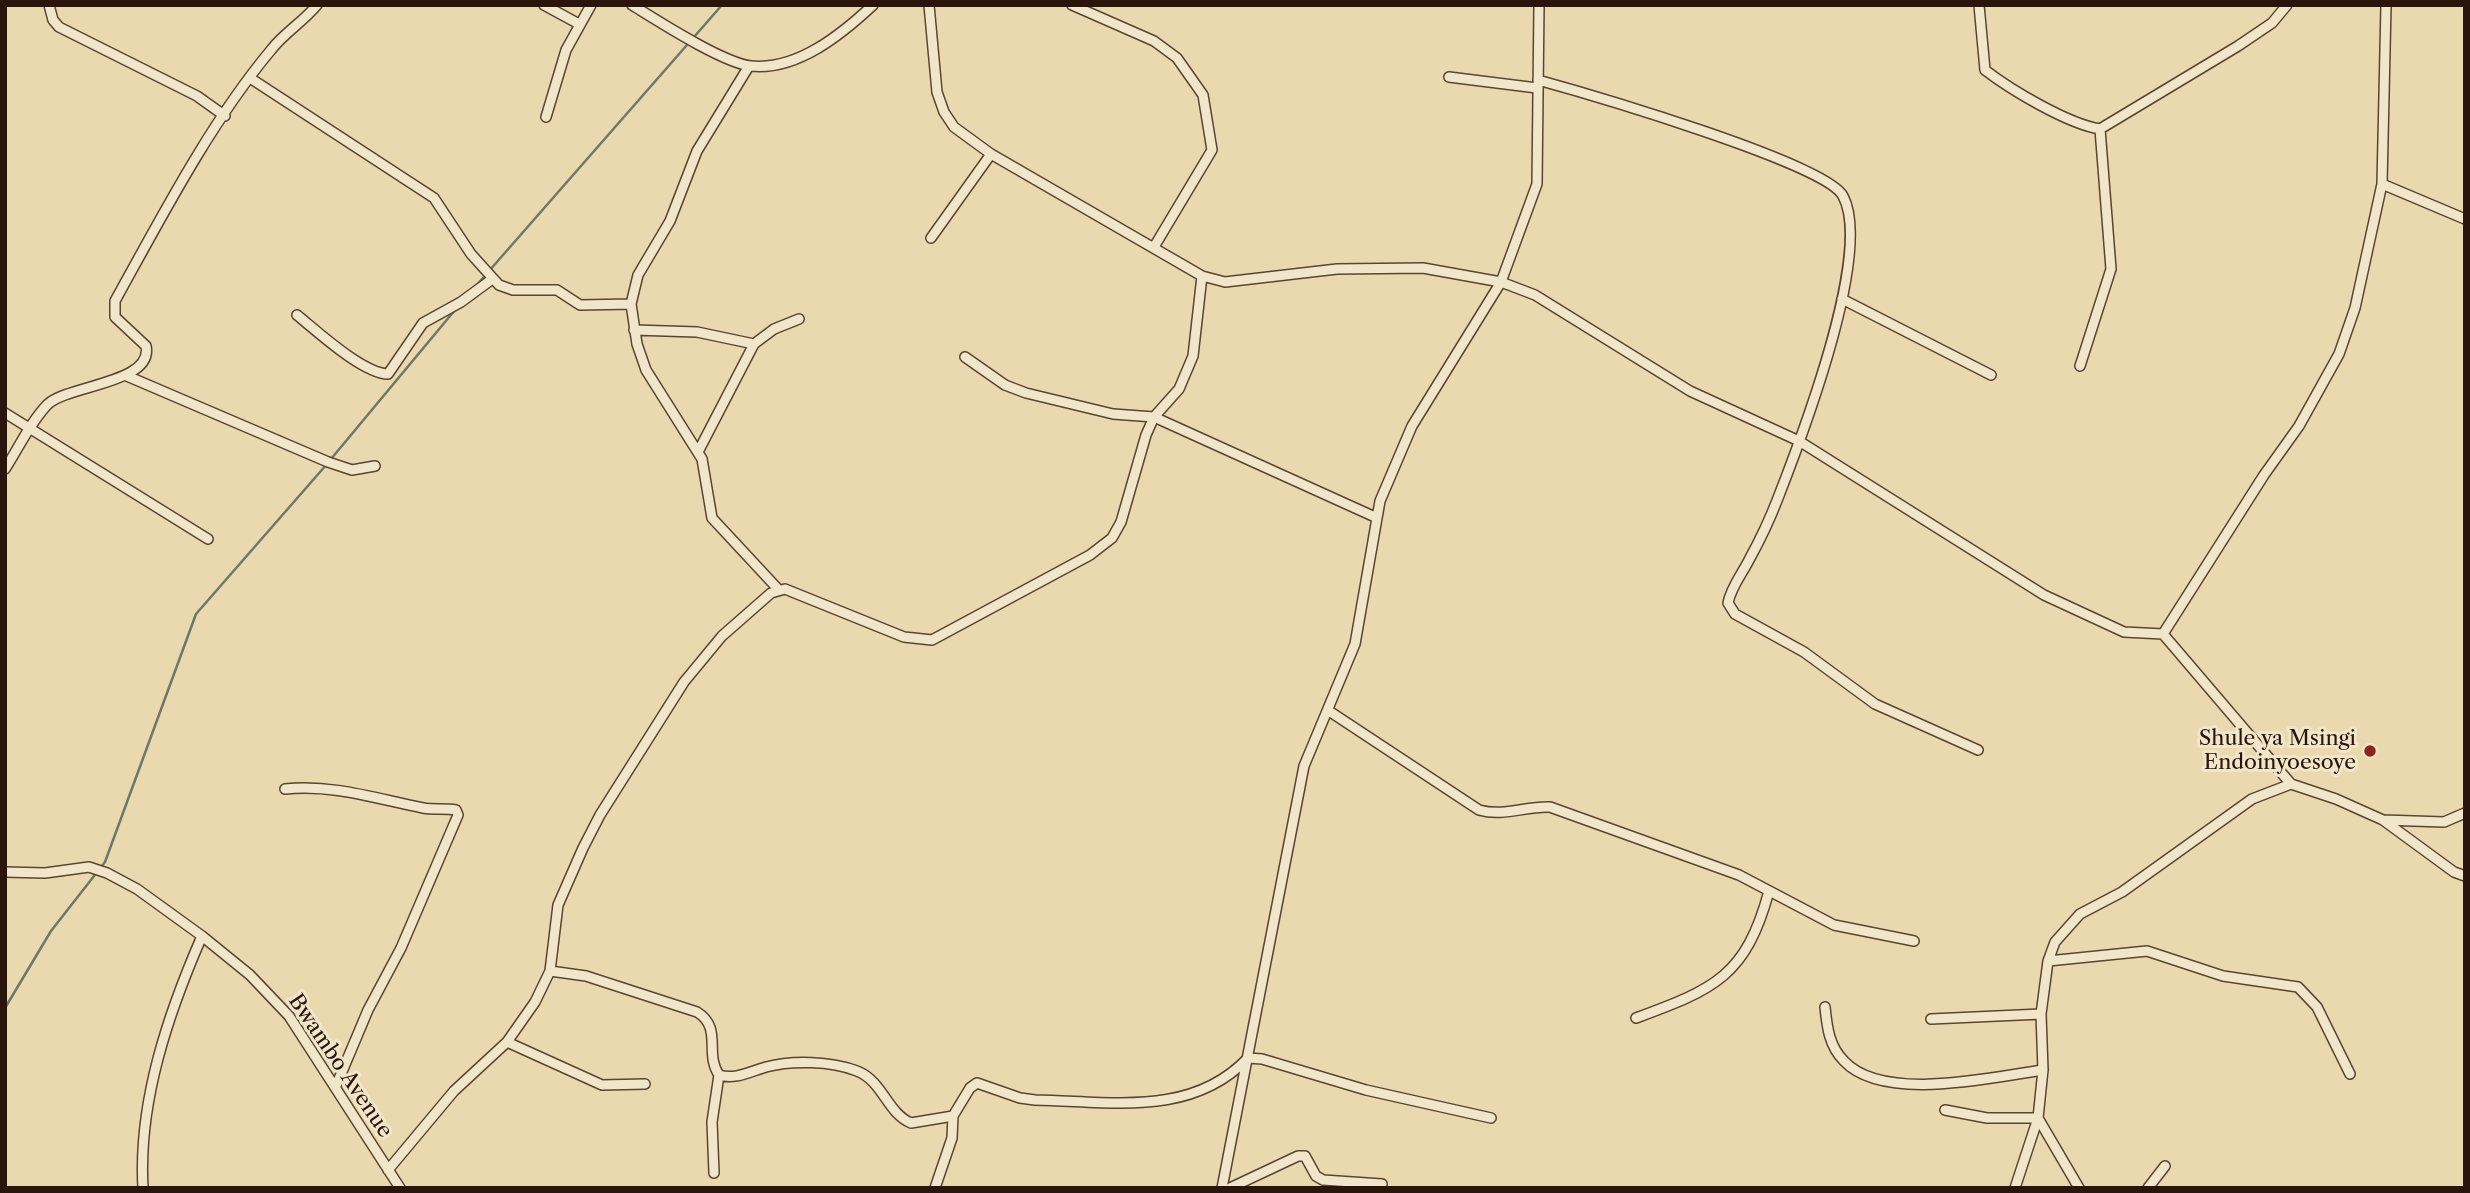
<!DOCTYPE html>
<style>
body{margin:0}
#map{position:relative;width:2470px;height:1193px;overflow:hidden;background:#ead8ae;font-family:"Libre Caslon Text",serif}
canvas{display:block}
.frame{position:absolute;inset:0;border:7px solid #2a140b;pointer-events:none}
</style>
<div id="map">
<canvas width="2470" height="1193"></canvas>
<div class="frame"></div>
</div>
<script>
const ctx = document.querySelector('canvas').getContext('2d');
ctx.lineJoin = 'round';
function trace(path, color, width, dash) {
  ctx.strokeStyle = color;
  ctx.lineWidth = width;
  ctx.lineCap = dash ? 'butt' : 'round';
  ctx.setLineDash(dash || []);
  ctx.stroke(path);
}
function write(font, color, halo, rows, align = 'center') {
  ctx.font = font + ' "Libre Caslon Text",serif';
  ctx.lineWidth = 6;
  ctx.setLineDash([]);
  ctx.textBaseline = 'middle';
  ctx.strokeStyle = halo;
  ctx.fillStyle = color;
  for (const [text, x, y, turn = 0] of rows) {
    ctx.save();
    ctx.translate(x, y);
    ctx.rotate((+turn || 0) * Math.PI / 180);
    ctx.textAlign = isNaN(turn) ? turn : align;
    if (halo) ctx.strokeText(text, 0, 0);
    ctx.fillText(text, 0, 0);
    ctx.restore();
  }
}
trace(new Path2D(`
 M475 287 722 5
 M331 459 455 310
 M5 1008 51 931 105 862 196 614 327 464`), '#6c786a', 2.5);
const minor = new Path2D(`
 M49 5 53 20 59 27 197 96 225 116
 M544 5 579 24
 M632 5C658 21 723 63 751 66 797 71 842 34 873 5
 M929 5 937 92 944 112 954 127 991 154 1202 276 1225 282 1337 269 1423 268 1501 282 1535 295 1690 391 1799 441 2044 595 2124 632 2163 634 2291 784 2336 799 2383 820 2454 872 2465 876
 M1072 5 1154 41 1177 58 1203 95 1212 150 1154 247
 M1979 5 1985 70C2011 90 2068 124 2100 129L2238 46 2272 23 2287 5
 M749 66 697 151 670 221 638 275 631 304 637 344 646 370 702 459 712 518 778 589
 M1449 77 1537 88
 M250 78 434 198 471 254 499 285 513 290H557L580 305 631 304
 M1538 80C1585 93 1826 163 1843 196 1873 252 1801 439 1778 498 1770 519 1760 540 1749 560 1742 574 1731 587 1728 603L1735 614 1804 652 1875 704 1978 750
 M546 117 566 50 591 5
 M2382 184 2465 219
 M931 238 991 154
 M1842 299 1991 375
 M297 315C317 331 362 373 388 374L423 323 461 302 491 280
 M634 330 697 332 754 344
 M965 357 1005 385 1026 393 1113 414 1154 417 1375 517
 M2080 366 2111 269 2100 129
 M127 376 328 462 352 470 375 466
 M5 413 208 539
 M698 452 754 344 774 329 799 319
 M5 469C18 449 31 421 48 404 69 385 154 383 146 346L115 317V301C161 218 210 123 271 50 284 33 303 22 317 5
 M2163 634 2264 475 2299 426 2339 354 2355 308 2382 184 2386 5
 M1329 711 1479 810C1504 817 1525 806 1550 807L1739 875 1834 925 1914 941
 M285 789C333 784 377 799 423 808 434 810 445 808 456 810L458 815 401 948 368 1010 336 1086
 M2383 820 2444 822 2465 813
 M5 872 45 873 89 867 107 873 137 889 202 936 250 975 289 1016 400 1188
 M2048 961 2147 951 2223 976 2298 987 2317 1007 2350 1074
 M550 971 586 976 697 1012C723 1028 704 1053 719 1075 735 1080 749 1072 766 1067 792 1060 831 1061 857 1071 883 1081 887 1113 911 1123L953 1116 970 1088 977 1083 1020 1098 1035 1100C1110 1101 1191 1118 1248 1058L1262 1059 1366 1090 1491 1118
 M1825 1007C1827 1027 1829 1046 1844 1061 1883 1103 1993 1077 2043 1070
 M1636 1018C1715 989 1746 976 1769 891
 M1931 1019 2041 1014
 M507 1042 602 1085 645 1084
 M1945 1110 1987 1118H2038L2079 1188
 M388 1170 454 1091 507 1042 535 1002 550 971 558 905 583 848 600 815 684 682 722 636 771 593 785 589 904 637 932 640 1090 555 1112 538 1121 522 1146 435 1154 417 1179 389 1193 356 1202 276
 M714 1173 712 1122 719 1075
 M143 1188C138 1102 168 1014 202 936
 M935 1188 952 1138 953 1116
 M1222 1188 1304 766 1355 644 1380 501 1412 426 1501 282 1537 184 1539 5
 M1230 1188 1298 1156H1305L1316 1176 1323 1180 1382 1184
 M2015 1188 2038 1118 2043 1070 2041 1014 2048 961 2055 942 2080 914 2122 892 2252 799 2291 784
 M2148 1188 2165 1166`);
trace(minor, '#5a4534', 12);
trace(minor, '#f1e6ca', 9);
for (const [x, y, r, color] of [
 [2370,751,7,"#8f2418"]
]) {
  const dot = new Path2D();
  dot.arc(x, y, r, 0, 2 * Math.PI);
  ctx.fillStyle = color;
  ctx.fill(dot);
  trace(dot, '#f1e6ca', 2.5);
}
write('21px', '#2a140b', '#f1e6ca', [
 ["Shule ya Msingi",2356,739],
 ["Endoinyoesoye",2356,763]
], 'right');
write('21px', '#2a140b', '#f1e6ca', [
 ["Bwambo Avenue",340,1066,56]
]);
</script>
